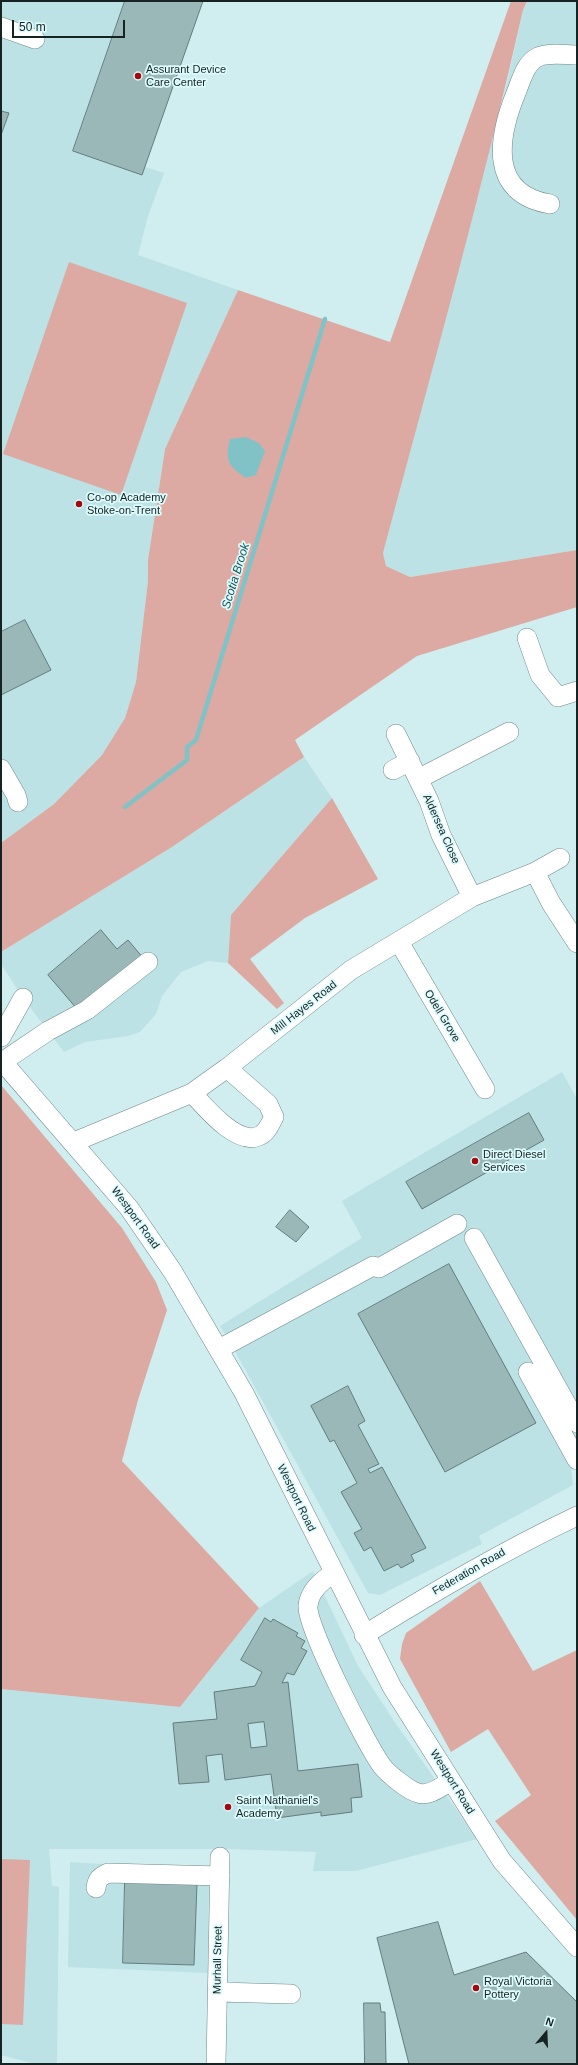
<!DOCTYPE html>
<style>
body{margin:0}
#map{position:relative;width:578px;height:2065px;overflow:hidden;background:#d0edef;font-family:Arial,sans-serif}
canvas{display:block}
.frame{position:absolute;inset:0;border:2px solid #172223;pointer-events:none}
.north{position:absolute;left:526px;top:2013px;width:40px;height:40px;-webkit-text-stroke:3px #ddfbfc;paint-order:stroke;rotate:19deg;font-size:11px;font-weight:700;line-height:16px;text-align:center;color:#172223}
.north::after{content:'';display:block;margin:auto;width:14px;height:18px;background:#172223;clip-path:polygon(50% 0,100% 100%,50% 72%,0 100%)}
.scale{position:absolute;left:12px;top:20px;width:113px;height:18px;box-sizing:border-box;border:2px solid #172223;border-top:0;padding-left:5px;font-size:12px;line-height:14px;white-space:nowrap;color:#172223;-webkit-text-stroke:3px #ddfbfc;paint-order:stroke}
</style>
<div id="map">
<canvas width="578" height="2065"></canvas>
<div class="frame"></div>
<div class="north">N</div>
<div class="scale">50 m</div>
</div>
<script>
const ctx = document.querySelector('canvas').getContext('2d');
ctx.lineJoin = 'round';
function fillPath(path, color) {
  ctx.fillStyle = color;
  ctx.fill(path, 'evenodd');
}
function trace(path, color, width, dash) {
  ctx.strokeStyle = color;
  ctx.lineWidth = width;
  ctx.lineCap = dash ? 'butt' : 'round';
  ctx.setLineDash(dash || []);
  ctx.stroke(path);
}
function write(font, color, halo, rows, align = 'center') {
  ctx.font = font + ' Arial,sans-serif';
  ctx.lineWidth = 3.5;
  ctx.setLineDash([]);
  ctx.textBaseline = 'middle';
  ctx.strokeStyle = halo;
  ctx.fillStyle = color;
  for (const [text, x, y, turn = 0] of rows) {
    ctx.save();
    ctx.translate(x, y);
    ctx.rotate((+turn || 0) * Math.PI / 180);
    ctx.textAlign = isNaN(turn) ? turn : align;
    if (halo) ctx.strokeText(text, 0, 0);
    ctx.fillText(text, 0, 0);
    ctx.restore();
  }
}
fillPath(new Path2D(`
 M1 1H203L145 167 164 173 148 216 138 255 238 290 165 449 148 560V581L136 682 125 718 102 755 54 804 1 843Z
 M527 1H577V550L410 577 386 566 383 553 464 246 507 83 523 10Z
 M304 757 332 798 231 915 228 963 208 961 181 972 162 996 156 1014 140 1032 128 1036 85 1042 64 1052 23 998 1 964V952L172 847Z
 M562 1072 577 1099V1451L570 1455 573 1485 479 1536 482 1544 380 1595 368 1593 235 1351 242 1347 234 1332 225 1334 220 1326 362 1238 342 1201Z
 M313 1571 358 1666 394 1721 477 1839 356 1871H313L316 1852 230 1849H49L52 1886 59 1887 57 2064H35L1 2055V1689L180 1707 259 1608Z
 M70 1862 209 1871 208 1973 68 1967Z`), '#bce2e5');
fillPath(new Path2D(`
 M511 1H527L523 10C482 192 431 373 383 553L386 566 410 577 577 550V607L417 656 295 740 304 757 172 847 1 952V843L54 804 102 755 125 718 136 682 148 581V560L165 449 238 290 390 342Z
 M69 262 187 303 121 495 3 454Z
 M332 798 378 879 305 918 250 959 284 1003 277 1009 228 963 231 915Z
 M1 1085 122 1228 156 1282 167 1310 138 1400 122 1461 259 1608 180 1707 1 1689Z
 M480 1581 533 1671 577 1650V1920L495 1821 531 1795 488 1729 451 1752 400 1659 402 1644 406 1633Z
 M1 1859 30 1860 23 2025 1 2024Z`), '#dcaaa3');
fillPath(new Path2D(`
 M246 437 259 443 265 451 256 475 246 478C229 467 224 460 230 439Z`), '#81c2c6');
trace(new Path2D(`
 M125 807 187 760V747L196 740 325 319`), '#81c2c6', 4.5);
const building = new Path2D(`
 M125 1H203L142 175 73 151Z
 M1 111 9 113 1 135Z
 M25 620 51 670 1 695V632Z
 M101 930 117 949 128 940 144 959 77 1009 48 975Z
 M529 1113 544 1140 422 1209 406 1182Z
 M290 1210 309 1227 296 1242 276 1227Z
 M449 1264 536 1423 445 1472 358 1314Z
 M348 1386 365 1421 358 1425 379 1464 368 1469 370 1473 382 1467 426 1548 411 1555 414 1561 401 1568 398 1564 384 1571 371 1547 364 1551 354 1533 362 1529 341 1492 357 1483 334 1440 330 1442 311 1406Z
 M265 1618 271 1622 273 1619 298 1633 296 1636 305 1641 301 1648 307 1651 294 1675 287 1673 282 1683 288 1682 298 1771 358 1764 362 1797 351 1798 352 1812 321 1816V1812L277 1818 271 1774 225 1780 222 1754 206 1756 209 1782 179 1784 173 1723 217 1719 214 1692 255 1686 262 1672 241 1660ZM264 1722 267 1746 251 1748 248 1724Z
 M125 1881 197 1883 194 1965 123 1963Z
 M438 1922 454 1975 526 1952 577 2002V2064H409L377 1938Z
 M364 2003H380L381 2012H385L386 2064H365Z`);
fillPath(building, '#9bb8b9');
trace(building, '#637d7f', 1);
const minor = new Path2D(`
 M1 27 35 39
 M550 204C488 194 498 137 516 93 521 81 525 63 538 57 549 52 565 55 577 55
 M527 638 540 675 558 697 577 691
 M396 734 429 801 441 835 472 897
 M1 769 16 795 18 802
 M393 770 410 761
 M418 779 509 732
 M535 872 551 903 577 943
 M399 942 485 1089
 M1 1037 23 998
 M1 1060 129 1208 173 1272 244 1393 392 1687 502 1861 577 1947
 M2 1062 48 1031 87 1010 148 962
 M192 1093C206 1108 237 1146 259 1136 267 1133 270 1124 274 1117L268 1104 227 1068
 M74 1142 192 1093 227 1068 351 970 472 897 535 872 560 858
 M474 1238 577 1423
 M219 1349 373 1266 379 1268 457 1224
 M528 1372 577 1460
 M333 1573C322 1581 309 1591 308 1606 306 1626 367 1746 382 1766 387 1773 409 1791 418 1793 429 1797 442 1786 451 1781
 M364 1635C434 1592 503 1551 577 1516
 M96 1888C97 1879 100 1877 108 1873L220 1876
 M218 1992 291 1994
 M216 2064 220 1857`);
trace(minor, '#6e888a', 20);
trace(minor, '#fff', 19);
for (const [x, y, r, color] of [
 [138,76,4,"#a2080e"],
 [79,504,4,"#a2080e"],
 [475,1161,4,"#a2080e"],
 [228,1807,4,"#a2080e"],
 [476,1988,4,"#a2080e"]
]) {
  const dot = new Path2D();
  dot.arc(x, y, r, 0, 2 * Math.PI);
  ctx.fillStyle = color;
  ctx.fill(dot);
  trace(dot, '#ddfbfc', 1.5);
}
write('11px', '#172223', '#ddfbfc', [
 ["Assurant Device",146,70],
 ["Care Center",146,83],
 ["Co-op Academy",87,498],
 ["Stoke-on-Trent",87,511],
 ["Direct Diesel",483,1155],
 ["Services",483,1168],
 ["Saint Nathaniel's",236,1801],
 ["Academy",236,1814],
 ["Royal Victoria",484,1982],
 ["Pottery",484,1995]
], 'left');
write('11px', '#172223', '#ddfbfc', [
 ["Aldersea Close",441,829,66],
 ["Mill Hayes Road",304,1008,-38],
 ["Odell Grove",442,1016,59],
 ["Westport Road",135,1218,54],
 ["Westport Road",296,1498,64],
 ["Federation Road",469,1572,-30],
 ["Westport Road",452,1782,58],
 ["Murhall Street",218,1960,-89]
]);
write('italic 12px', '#185155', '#ddfbfc', [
 ["Scotia Brook",236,576,-73]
]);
</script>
